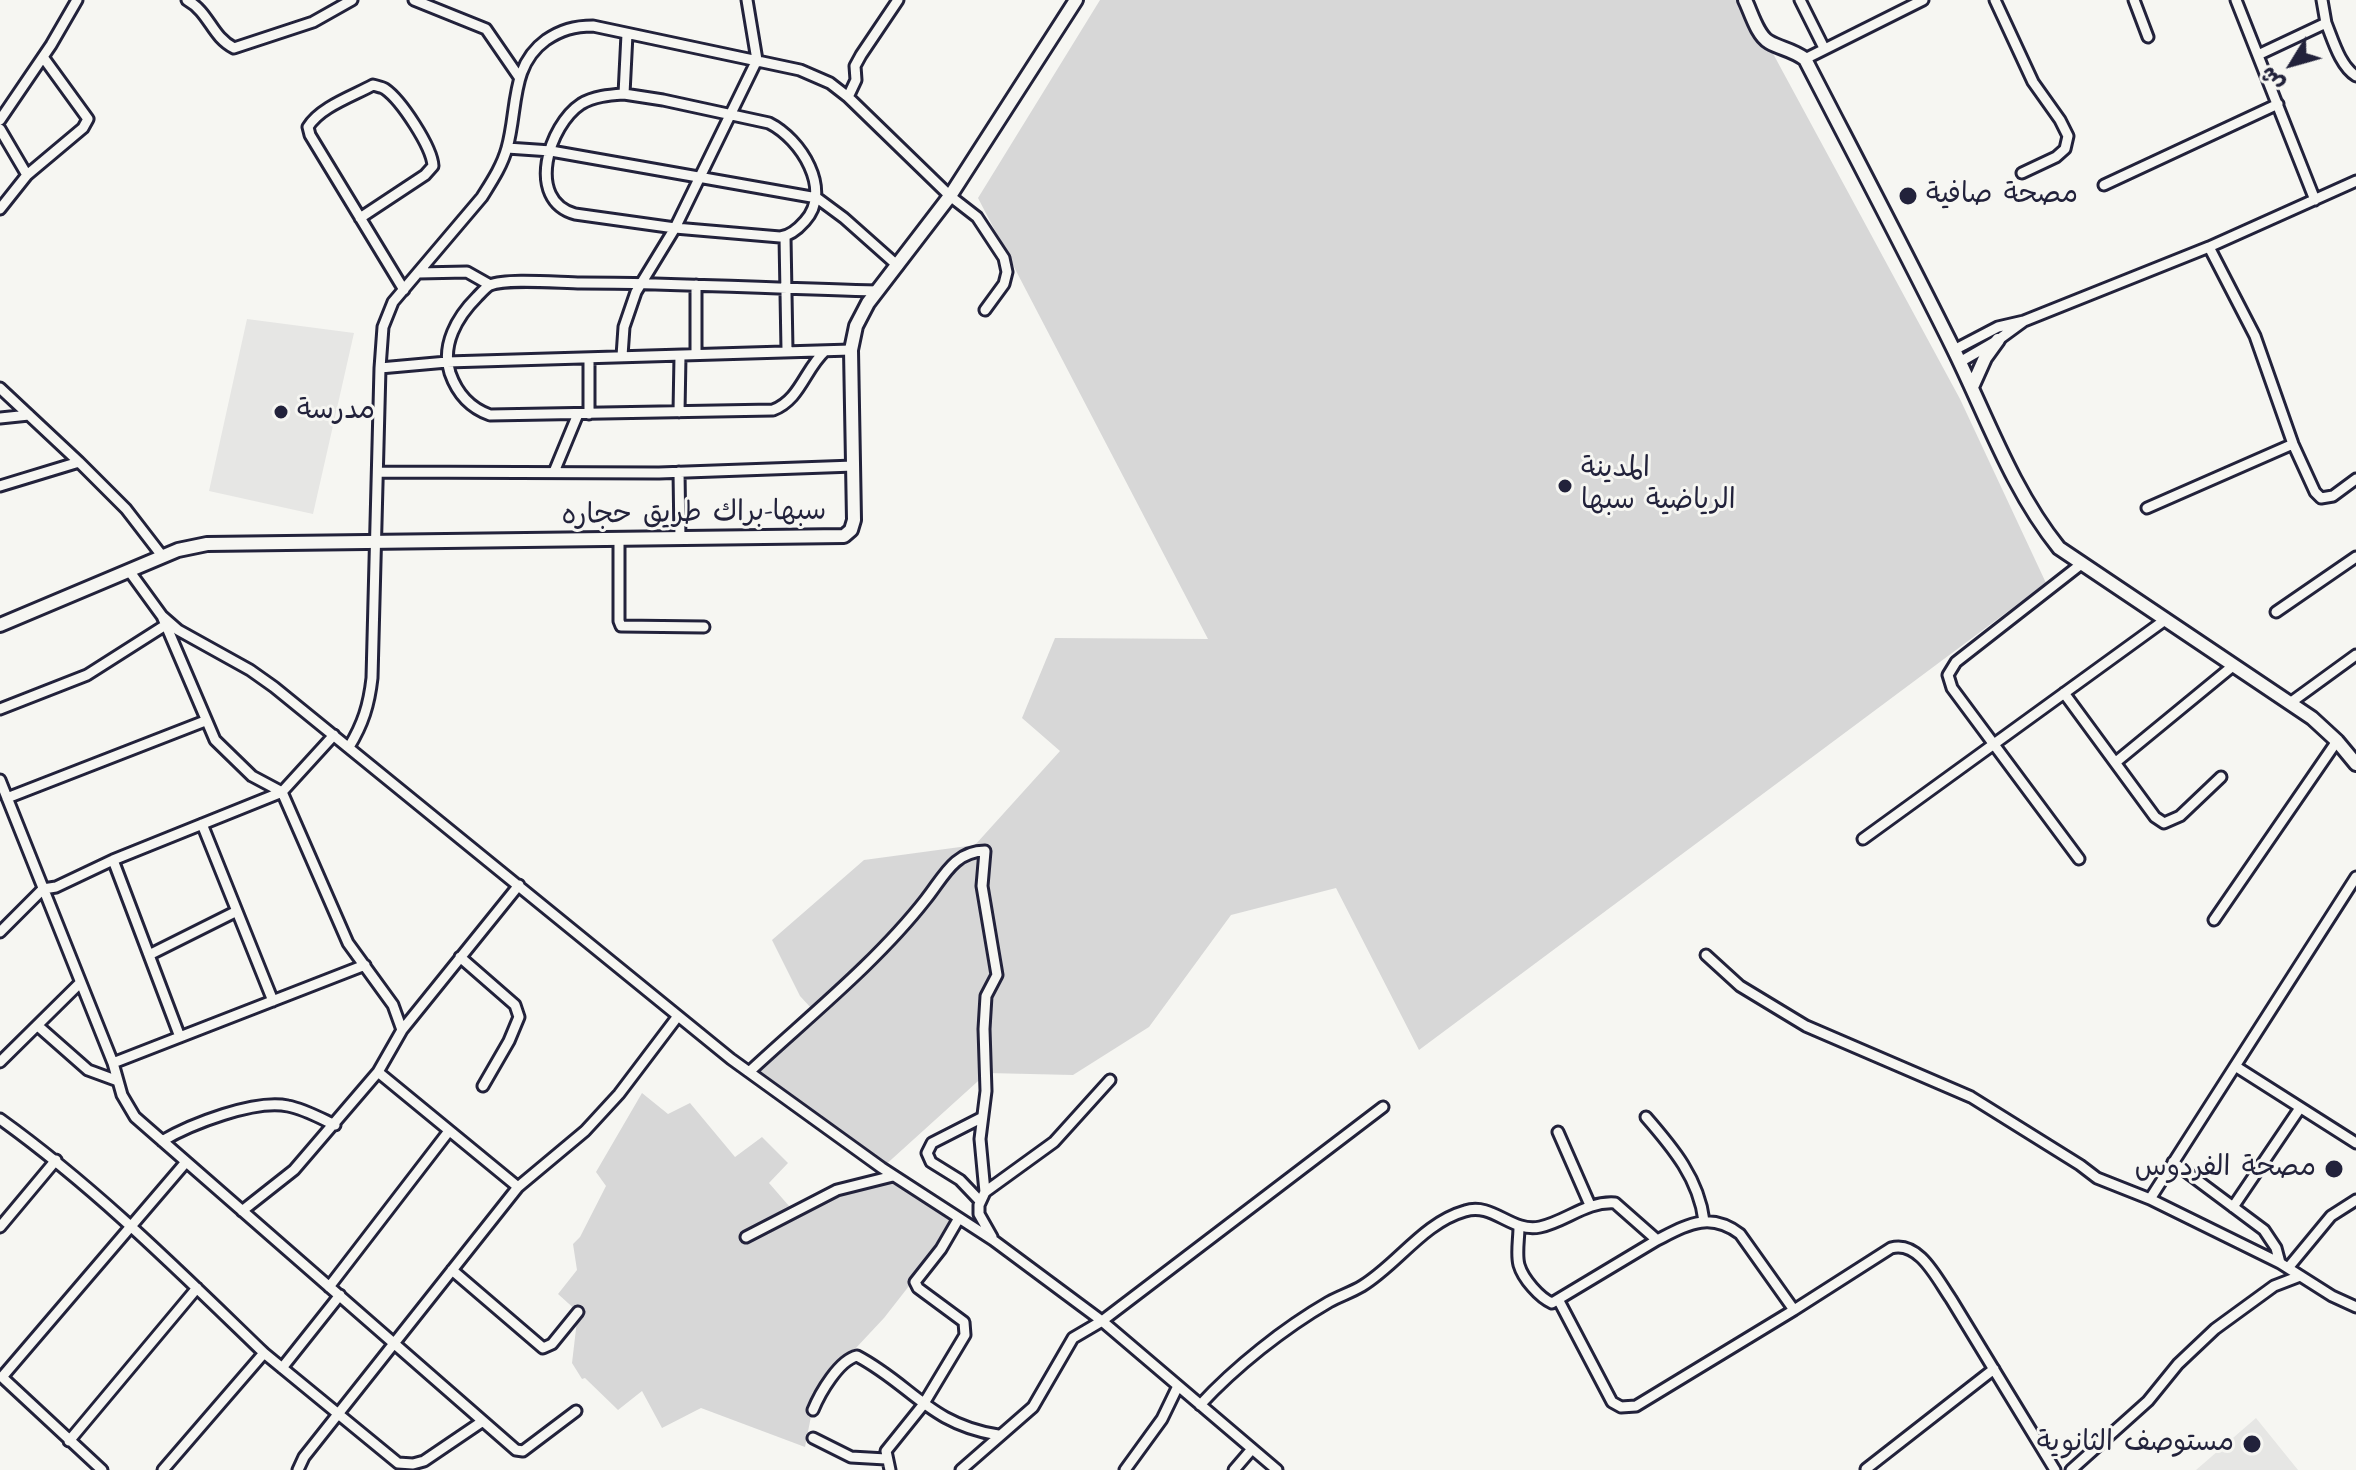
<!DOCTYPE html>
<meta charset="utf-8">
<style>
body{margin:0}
#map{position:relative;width:2356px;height:1470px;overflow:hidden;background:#f6f6f2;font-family:"Architects Daughter","Playpen Sans Arabic",sans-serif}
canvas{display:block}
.north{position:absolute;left:2252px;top:24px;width:80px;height:80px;-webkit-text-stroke:6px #f6f6f2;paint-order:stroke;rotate:233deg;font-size:22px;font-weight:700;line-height:32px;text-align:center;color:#22223b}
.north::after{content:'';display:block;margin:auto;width:28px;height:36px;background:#22223b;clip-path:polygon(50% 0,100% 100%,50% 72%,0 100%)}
</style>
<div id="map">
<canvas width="2356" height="1470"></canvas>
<div class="north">ش</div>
</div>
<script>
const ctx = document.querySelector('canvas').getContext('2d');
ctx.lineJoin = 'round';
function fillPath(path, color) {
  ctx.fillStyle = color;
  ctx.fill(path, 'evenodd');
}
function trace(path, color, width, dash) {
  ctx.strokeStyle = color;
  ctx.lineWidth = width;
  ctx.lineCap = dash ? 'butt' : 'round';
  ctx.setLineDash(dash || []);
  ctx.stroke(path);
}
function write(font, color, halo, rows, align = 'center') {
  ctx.font = font + ' "Architects Daughter","Playpen Sans Arabic",sans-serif';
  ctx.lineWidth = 6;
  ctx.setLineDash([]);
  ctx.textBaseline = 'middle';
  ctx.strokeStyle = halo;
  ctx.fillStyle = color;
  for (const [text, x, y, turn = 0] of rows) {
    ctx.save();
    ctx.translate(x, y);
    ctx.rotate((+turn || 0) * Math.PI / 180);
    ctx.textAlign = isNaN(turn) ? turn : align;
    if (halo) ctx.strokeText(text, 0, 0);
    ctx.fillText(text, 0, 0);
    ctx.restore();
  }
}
fillPath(new Path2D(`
 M247 319 354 333 313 514 209 491Z
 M2256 1418 2298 1470H2196Z`), '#e6e6e4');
fillPath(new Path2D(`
 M1100 0H1744L1960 399 2046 583 1419 1050 1336 888 1231 915 1149 1027 1073 1075 987 1073 882 1168 745 1069 811 1008 800 996 772 940 864 860 975 845 1060 751 1022 718 1055 638 1208 639 978 198Z
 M642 1093 668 1114 690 1103 735 1157 762 1137 788 1163 769 1183 789 1206 808 1204 893 1176 959 1222 884 1318 826 1380 814 1401 805 1447 701 1408 662 1428 642 1391 618 1410 585 1378 582 1379 572 1363 578 1312 558 1294 577 1270 573 1244 580 1237 606 1186 596 1172Z`), '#d7d7d7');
const street = new Path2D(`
 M187 0C210 13 211 36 234 48L313 22 352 0
 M414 0 486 29 519 77
 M1800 0 1824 48
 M1995 0 2033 82 2060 120 2068 136 2065 149 2056 157 2022 173
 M2134 0 2148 37
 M2236 0 2315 200
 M2326 23C2333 40 2340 66 2356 76
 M2258 55 2326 23 2322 0
 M1805 59 1923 0
 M624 94 663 100 769 123C801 139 833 190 805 221 798 229 790 236 780 237L675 228 575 214C525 200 549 125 581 104 594 96 610 95 624 94Z
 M624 94 627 34
 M848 97 856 80 855 66 861 55 898 0
 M0 120 51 45 77 0
 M0 129 27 175 0 209
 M507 148 551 151 817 198 844 218 898 266
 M27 175 83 128 88 119 43 57
 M2104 185 2278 104
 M360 218 425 175 433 166C432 147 401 100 385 89 382 87 376 86 373 85 353 96 320 107 308 127L310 135 404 290
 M785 237 787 350
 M2209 247 2255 336 2293 444 2315 492 2321 498 2333 496 2356 479
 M418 273 467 272 490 285
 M1954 350 1998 327 2024 321 2209 247 2356 181
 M825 351C805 369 800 400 773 410L490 415C470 408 457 393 450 373 441 345 457 317 477 297 480 294 486 287 490 285 507 278 561 283 581 283 680 283 779 289 878 291
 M696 354V285
 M622 356 624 327 636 292 675 228 757 60 747 0
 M589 359V414
 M1960 362 1998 340 2024 321
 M380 368 447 362 851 350
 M0 388 79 462
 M679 412 680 356
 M0 418 29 415
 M379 472 659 473 854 466
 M554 472 578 414
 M679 472 680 539
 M0 486 79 462 126 509 163 557
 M2147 508 2293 444
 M619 539V621L621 626 704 627
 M130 572 162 616 178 630 250 670 274 687 731 1059 882 1168 993 1240 1102 1321 1277 1470
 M2276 612 2356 557
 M162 616 215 740 252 776 282 792 348 943 393 1005 402 1030
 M2064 693 2155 817 2164 823 2180 816 2221 777
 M2290 703 2356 655
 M0 709 87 675 164 626
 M349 747C363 724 369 705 372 678L380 368 383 327 393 302 482 197C492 181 502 166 507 148 518 109 510 66 546 40 561 30 574 26 593 26L800 70 830 83 848 97 950 196 977 217 1004 258 1007 272 1004 284 985 310
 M2116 762 2234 665
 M0 780 113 1063 122 1095 135 1117 516 1450 523 1451 576 1411
 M7 798 205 721
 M202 824 273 1001
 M1863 839 2165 620
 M2079 859 1952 688 1948 675 1956 662 2080 565
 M113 860 180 1037
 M2214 920 2337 741
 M0 932 43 889 56 887 113 860 282 792 334 735
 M149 955 235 912
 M1706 955 1740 986 1806 1026 1971 1097 2080 1165 2097 1178 2150 1199 2280 1263 2332 1296 2356 1307
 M460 957 515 1005 519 1017 509 1041 483 1086
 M38 1026 88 1070 118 1081
 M0 1062 80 983
 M113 1063 365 965
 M2235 1066 2356 1143
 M749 1072C807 1018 877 962 926 899 943 878 954 851 985 851L982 886 997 975 986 996 984 1029 986 1091 980 1139 985 1192
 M1646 1117C1673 1148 1699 1179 1704 1221
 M0 1119C96 1188 179 1271 264 1353
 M1558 1132 1590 1205
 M162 1141C191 1124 255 1099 288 1106 304 1109 320 1118 335 1125
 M2173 1162 2264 1230 2276 1248 2280 1263
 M518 1187 585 1131 619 1094 678 1016
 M2150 1199 2356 877
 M980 1201 960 1180 931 1162 927 1153 932 1143 981 1118
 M2233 1207 2300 1108
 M242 1211 294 1170 378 1072
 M0 1227 56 1160
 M1519 1227C1519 1239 1516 1254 1519 1265 1523 1279 1540 1298 1552 1303L1657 1240
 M746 1237 837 1190 893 1176
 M992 1237 979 1214V1205L985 1192 1054 1142 1110 1080
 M2288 1268 2331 1216 2356 1200
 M452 1270 543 1348 552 1344 578 1312
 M329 1287 449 1131
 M1559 1301 1612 1402 1621 1407 1636 1406 1794 1310
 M282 1368 340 1295
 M1200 1405C1235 1367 1284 1328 1329 1302 1340 1296 1352 1292 1362 1286 1398 1264 1423 1223 1465 1211 1493 1202 1511 1233 1540 1227 1567 1221 1586 1201 1615 1203L1657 1240C1687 1225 1709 1211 1740 1234L1794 1310 1891 1248C1919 1240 1937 1279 1951 1299L2055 1470
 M813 1410C820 1393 839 1360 857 1356 912 1385 929 1424 998 1435
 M813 1438 851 1457 886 1459
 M69 1441 197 1288
 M1866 1469 1994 1369
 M102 1470 2 1377 186 1162
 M163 1470 264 1353 398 1463 413 1464 424 1461 483 1421
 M298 1470 304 1457 518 1187 378 1072 402 1030 519 885
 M890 1470 886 1451 923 1405 965 1335 964 1322 918 1288 915 1282 941 1249 959 1218
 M961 1470 1033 1407 1073 1338 1102 1321 1383 1107
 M1125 1470 1162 1419 1178 1386
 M1234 1470 1252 1449
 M2071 1470 2148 1401 2178 1364 2215 1329 2274 1286 2300 1276`);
const secondary = new Path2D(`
 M1745 0C1751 12 1757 35 1769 42 1781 49 1791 49 1805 59 1855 156 1905 251 1953 348 1986 415 2012 490 2059 548L2312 718 2337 741 2356 764
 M1972 387 1985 358 1998 340
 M0 625 178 550 207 544 844 536 851 530 854 520 851 350 856 326 868 303 950 196 1076 0`);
trace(street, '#22223b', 15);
trace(secondary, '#22223b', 18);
trace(street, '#f6f6f2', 9);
trace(secondary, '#f6f6f2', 12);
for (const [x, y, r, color] of [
 [1908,196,10,"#22223b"],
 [281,412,8,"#22223b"],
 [1565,486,8,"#22223b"],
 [2334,1169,10,"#22223b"],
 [2252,1444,10,"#22223b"]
]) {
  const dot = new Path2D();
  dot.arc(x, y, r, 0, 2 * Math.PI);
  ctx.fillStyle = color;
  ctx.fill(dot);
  trace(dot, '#f6f6f2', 3);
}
write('28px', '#22223b', '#f6f6f2', [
 ["مصحة صافية",1926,196],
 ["مدرسة",297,412],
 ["المدينة",1581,470],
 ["الرياضية سبها",1581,502],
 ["مصحة الفردوس",2316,1169,"right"],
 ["مستوصف الثانوية",2234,1444,"right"]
], 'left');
write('28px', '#22223b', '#f6f6f2', [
 ["سبها-براك طريق حجاره",694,515,-1]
]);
</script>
